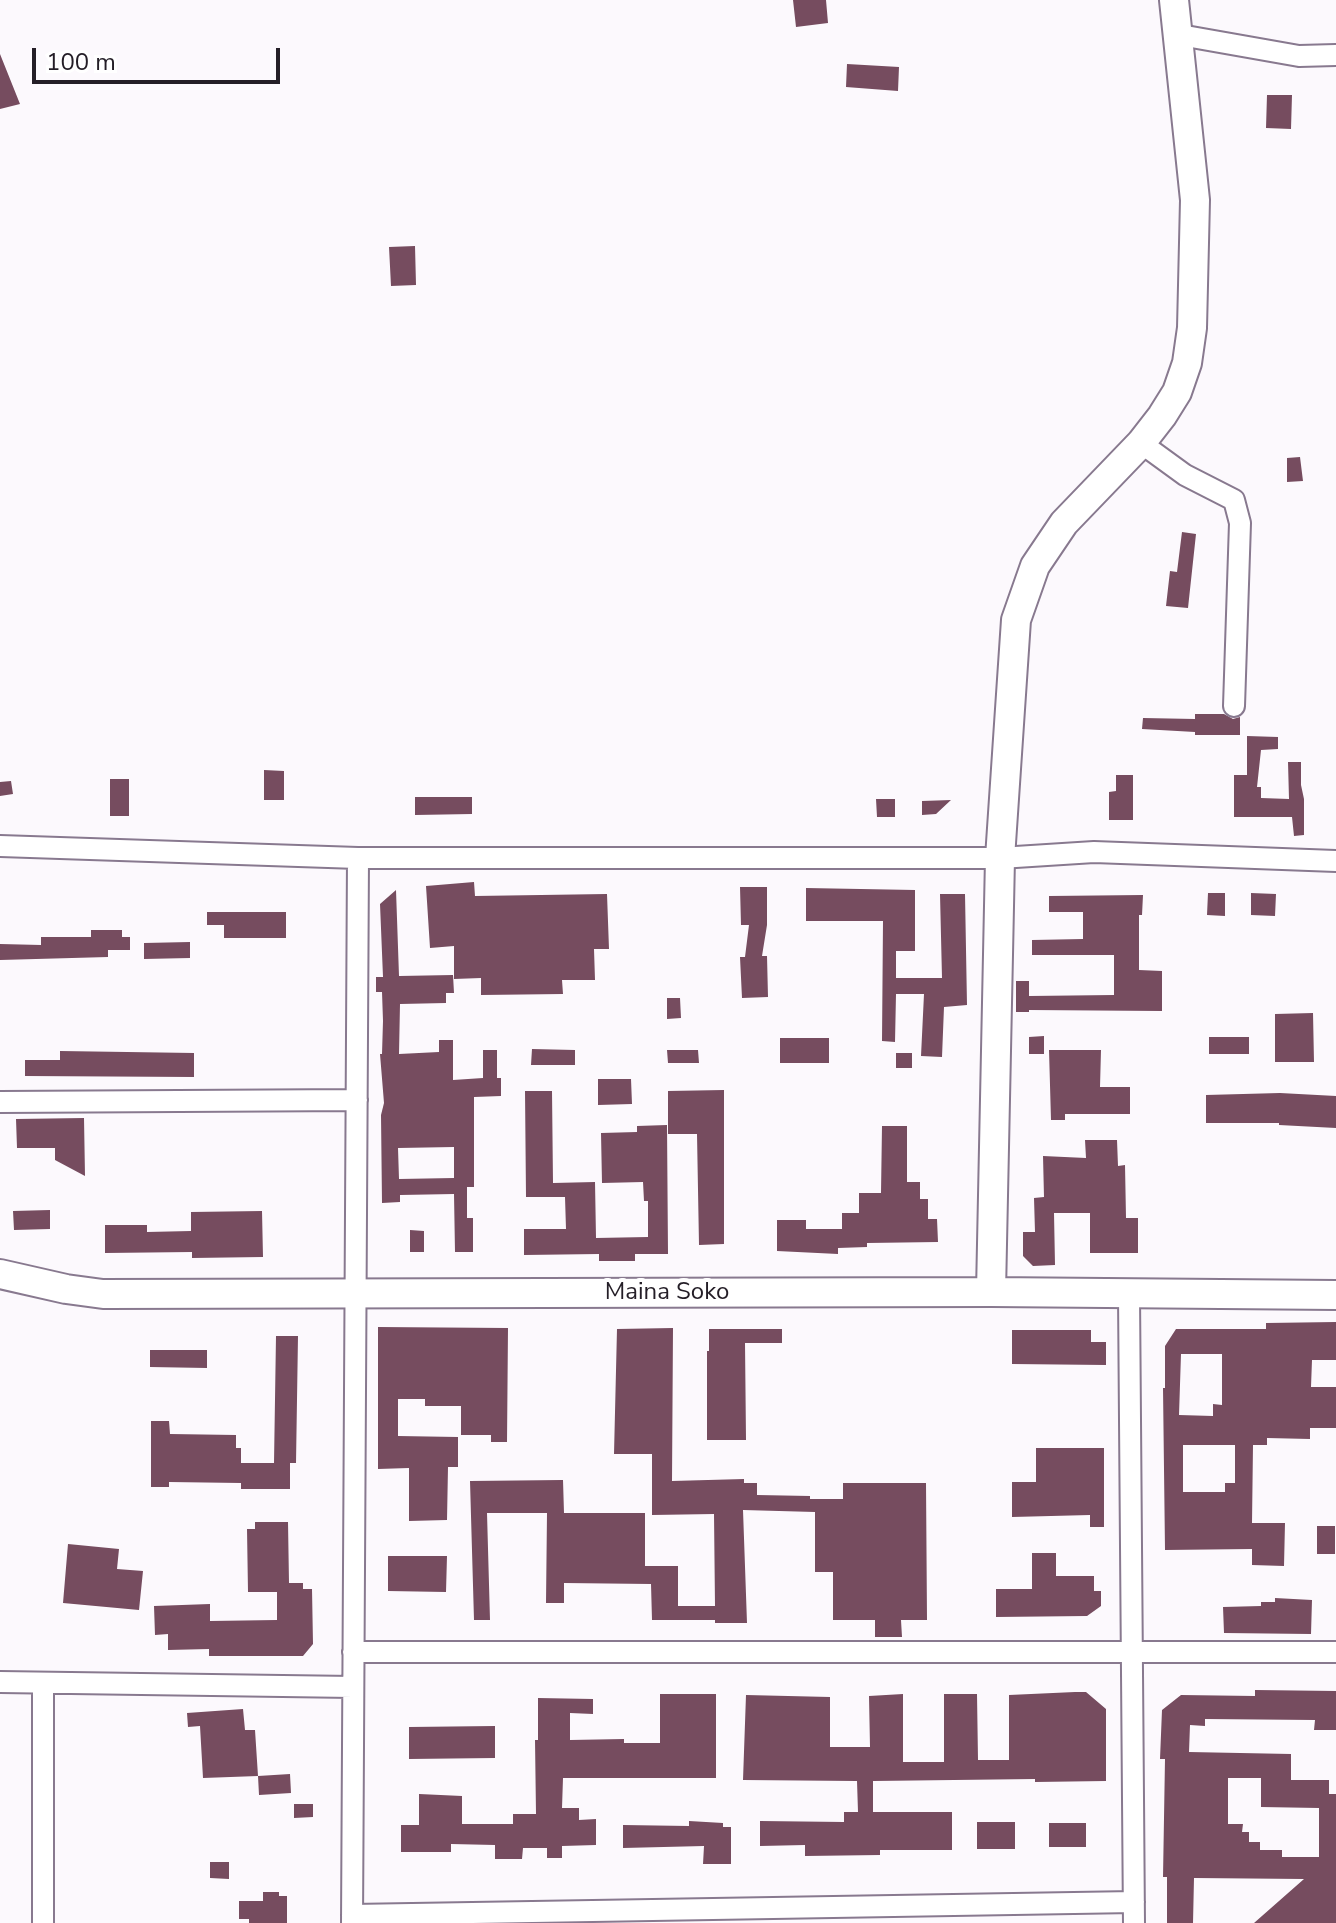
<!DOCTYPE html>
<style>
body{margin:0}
#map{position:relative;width:1336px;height:1923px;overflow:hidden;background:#fcf9fd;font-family:"Nunito Sans",sans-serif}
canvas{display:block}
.scale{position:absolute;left:32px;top:48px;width:248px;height:36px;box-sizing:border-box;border:4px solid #241e27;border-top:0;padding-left:10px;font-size:24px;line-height:28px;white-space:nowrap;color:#241e27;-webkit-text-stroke:6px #fff;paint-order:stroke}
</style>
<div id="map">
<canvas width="1336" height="1923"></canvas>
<div class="scale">100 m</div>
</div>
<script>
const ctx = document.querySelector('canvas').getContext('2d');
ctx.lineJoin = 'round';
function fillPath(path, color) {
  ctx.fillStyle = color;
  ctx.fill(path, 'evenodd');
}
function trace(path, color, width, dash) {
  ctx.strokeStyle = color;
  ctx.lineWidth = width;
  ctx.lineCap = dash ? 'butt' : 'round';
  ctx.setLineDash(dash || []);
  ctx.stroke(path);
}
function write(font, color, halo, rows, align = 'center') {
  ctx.font = font + ' "Nunito Sans",sans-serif';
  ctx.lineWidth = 8;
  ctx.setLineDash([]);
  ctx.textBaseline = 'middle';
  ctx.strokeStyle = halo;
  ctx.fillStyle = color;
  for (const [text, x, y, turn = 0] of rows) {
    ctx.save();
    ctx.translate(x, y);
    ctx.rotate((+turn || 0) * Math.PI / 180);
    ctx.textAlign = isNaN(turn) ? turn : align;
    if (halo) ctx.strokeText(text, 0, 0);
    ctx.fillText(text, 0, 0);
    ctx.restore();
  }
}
fillPath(new Path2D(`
 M793 0H826L828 23 796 27Z
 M0 54 20 104 0 109Z
 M847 64 899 67 898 91 846 87Z
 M1267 95H1292L1291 129 1266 128Z
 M415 246 416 285 391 286 389 247Z
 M1300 457 1303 481 1287 482V458Z
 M1182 532 1196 534 1188 608 1166 606 1170 571 1177 572Z
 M1195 714H1224L1233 719 1240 717V735H1195V732L1142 729 1143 718 1195 719Z
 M1247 736 1278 737V749L1261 750 1257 787H1261V798L1289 799 1288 762H1301V785L1304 799V835L1294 836 1292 817H1234V775H1247Z
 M264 770 284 771V800H264Z
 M1116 775H1133V820H1109V792L1116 791Z
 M110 779H129V816H110Z
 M11 781 13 794 0 796V782Z
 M415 797H472V814L415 815Z
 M876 799H895V817H877Z
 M951 800 936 814 922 815V801Z
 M474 882 475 896 607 894 609 949H594L595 980H562L563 994 481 995V978L454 979V946L430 948 426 886Z
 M740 887H767V925L762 956H767L768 997 742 998 740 957H745L749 925H741Z
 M806 888 915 890V951H896V978H942L940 894H965L967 1005 944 1007 942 1057 921 1056 924 994H896L895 1042 882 1041 883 921H806Z
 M396 890 399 976 453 975 454 993H446V1003L400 1004 399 1054 439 1052V1040H453V1080L483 1078V1050H497V1078H501V1096L474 1097V1187H467V1218H473V1252H455L454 1194 400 1195V1202L382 1203 381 1115 384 1103 380 1054H382L383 1021 382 992H376V977H383L380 904ZM454 1147V1178L399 1179 398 1148Z
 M1208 893H1225V916L1207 915Z
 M1251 893 1276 894 1275 916 1251 915Z
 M1143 895 1142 915H1139V970L1162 971V1011L1029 1010V1012H1016V981H1029V996L1114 995V955H1032V940L1083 939V912H1049V896Z
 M207 912H286V938H224V925H207Z
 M91 930H122V937H130V950H108V957L0 960V944L41 945V937H91Z
 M190 942V958L144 959V943Z
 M667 998H680L681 1018 667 1019Z
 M1313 1013 1314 1062H1275V1014Z
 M1044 1036V1054H1029V1037Z
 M1209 1037H1249V1054H1209Z
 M780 1038H829V1063H780Z
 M532 1049 575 1050V1065H531Z
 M667 1050H698L699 1063H668Z
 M1049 1050H1101L1100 1087H1130V1114H1065V1120H1051Z
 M60 1051 194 1053V1077L25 1076V1060H60Z
 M896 1053H912V1068H896Z
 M598 1079H631L632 1104 598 1105Z
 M724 1090V1244L699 1245 697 1134H668V1091Z
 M525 1091H552L553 1183 595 1182 596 1238 648 1237V1201H644L643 1182 602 1183 601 1133 637 1132V1126L667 1125 668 1254H635V1261H599V1254L524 1255V1229H566L565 1197H526Z
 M1280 1093 1336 1096V1128L1279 1125V1123H1206V1095Z
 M84 1118 85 1176 55 1160V1148H17L16 1119Z
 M882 1126H907V1182H920V1199H928V1219H937L938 1242 867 1243V1247L838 1248V1254L777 1251V1220H806V1229H842V1213H859V1193H881Z
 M1085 1140H1117L1118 1166 1125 1165 1126 1218H1138V1253H1090V1213H1054L1055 1265 1033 1266 1023 1256V1232H1035L1034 1198 1044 1197 1043 1156 1086 1158Z
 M50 1210V1229L14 1230 13 1211Z
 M262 1211 263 1257 192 1258V1252L105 1253V1225H147V1232L191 1231V1212Z
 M410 1230 424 1231V1252H410Z
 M1336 1322V1360H1312L1311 1387H1336V1428H1310V1439L1267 1438V1445H1253L1252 1523H1285L1284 1566 1252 1565V1549L1165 1550 1163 1388H1165V1346L1176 1329H1266V1323ZM1181 1354H1222V1405L1213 1404V1416L1179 1415ZM1183 1445H1235V1483H1225V1492H1183Z
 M378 1327 508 1328 507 1442H491V1435H461V1406H425V1399H398V1436L458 1437V1467H448L447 1520 409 1521V1468L378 1469Z
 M673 1328 672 1481 744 1479V1483H757V1495L810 1496V1499H843V1483H926L927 1620H901L902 1637H875V1620H833V1572H815V1512L743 1510 747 1623H715V1620H652L651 1584 564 1583V1603H546L547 1513H487L490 1620H474L470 1481 563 1480 564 1513H645V1566H678V1606H715L714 1514 652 1515V1454H614L617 1329Z
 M709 1329H782V1343H745L746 1440H707V1351H709Z
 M1012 1330H1091V1342H1106V1365L1012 1364Z
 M276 1336H298L296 1463H290V1489H241V1483L169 1482V1487H151V1421H169L170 1434 236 1435V1448H241V1463H274Z
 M150 1350H207V1368L150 1367Z
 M1036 1448H1104V1527H1090V1515L1012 1517V1482H1036Z
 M255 1522H288L289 1583H303V1589H312L313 1644 303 1656H209V1649L168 1650V1634L155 1635 154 1606 210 1604V1621L277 1620V1592H248L247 1529H255Z
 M1317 1526H1335V1554H1317Z
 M68 1544 119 1549 117 1569 143 1571 139 1610 63 1603Z
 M1032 1553H1056V1576H1094V1591H1101V1606L1087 1616 996 1617V1589H1032Z
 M388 1556H447L446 1592 388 1591Z
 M1275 1598 1312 1600 1311 1634 1224 1633 1223 1607 1261 1606V1602H1275Z
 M1255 1690 1336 1691V1730H1314L1315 1720 1205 1719V1726L1190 1725 1189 1752 1291 1754V1780H1329V1794H1336V1923H1254L1304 1879 1194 1878 1193 1923H1167V1877H1163L1165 1759H1160L1162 1710 1181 1695 1255 1696ZM1228 1778H1261V1807L1319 1808V1857H1282V1850H1260V1842H1249V1832H1242L1243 1824H1228Z
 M1075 1692H1086L1106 1709V1781L1035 1782V1779L873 1781V1812H952V1850H880V1855L805 1856V1845L760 1846V1821L844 1822V1812H858L857 1781 743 1780 746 1695 830 1697V1747H870L869 1696 903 1694V1762H944V1694H977L978 1760H1009V1695Z
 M660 1694H716V1778H563L562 1808H579V1820L596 1819V1845L562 1846V1858H547V1848H523L522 1859H495V1845L451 1844V1852H401V1825H419V1794L462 1796V1824H513V1814H536L535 1740H538V1698L593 1699V1714L570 1713V1740L624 1739V1743H660Z
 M243 1709 245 1730H255L258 1776 203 1778 200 1726 188 1727 187 1713Z
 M495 1726V1758L409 1759V1727Z
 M290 1774 291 1793 259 1795 258 1776Z
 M294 1804H313V1817L294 1818Z
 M689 1821 723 1823V1827H731V1864H703L704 1846 623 1848V1825L689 1826Z
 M977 1822H1015V1849H977Z
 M1049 1823H1086V1847H1049Z
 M210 1862H229V1879L210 1878Z
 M263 1892H279V1896H287V1923H249V1919H239V1901H263Z`), '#764c5f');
const street = new Path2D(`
 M1180 35 1299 56 1336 55
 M1141 443 1185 475 1234 500 1240 523 1234 706
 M0 846 358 858H1000L1094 852 1336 861
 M0 1102 357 1100
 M1129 1294 1134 1923
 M353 1652H1336
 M0 1682 353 1687
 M352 1915 1134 1902
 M43 1923V1683
 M352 1923 358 858`);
const secondary = new Path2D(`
 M0 1274 66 1289 103 1294 991 1292 1336 1295
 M991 1292 1000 858 1016 620 1035 566 1064 523 1141 443 1162 416 1177 392 1187 363 1192 328 1195 200 1174 0`);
trace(street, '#88798f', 24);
trace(secondary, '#88798f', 32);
trace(street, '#fff', 20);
trace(secondary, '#fff', 28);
write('24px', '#241e27', '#fff', [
 ["Maina Soko",667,1293]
]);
</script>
